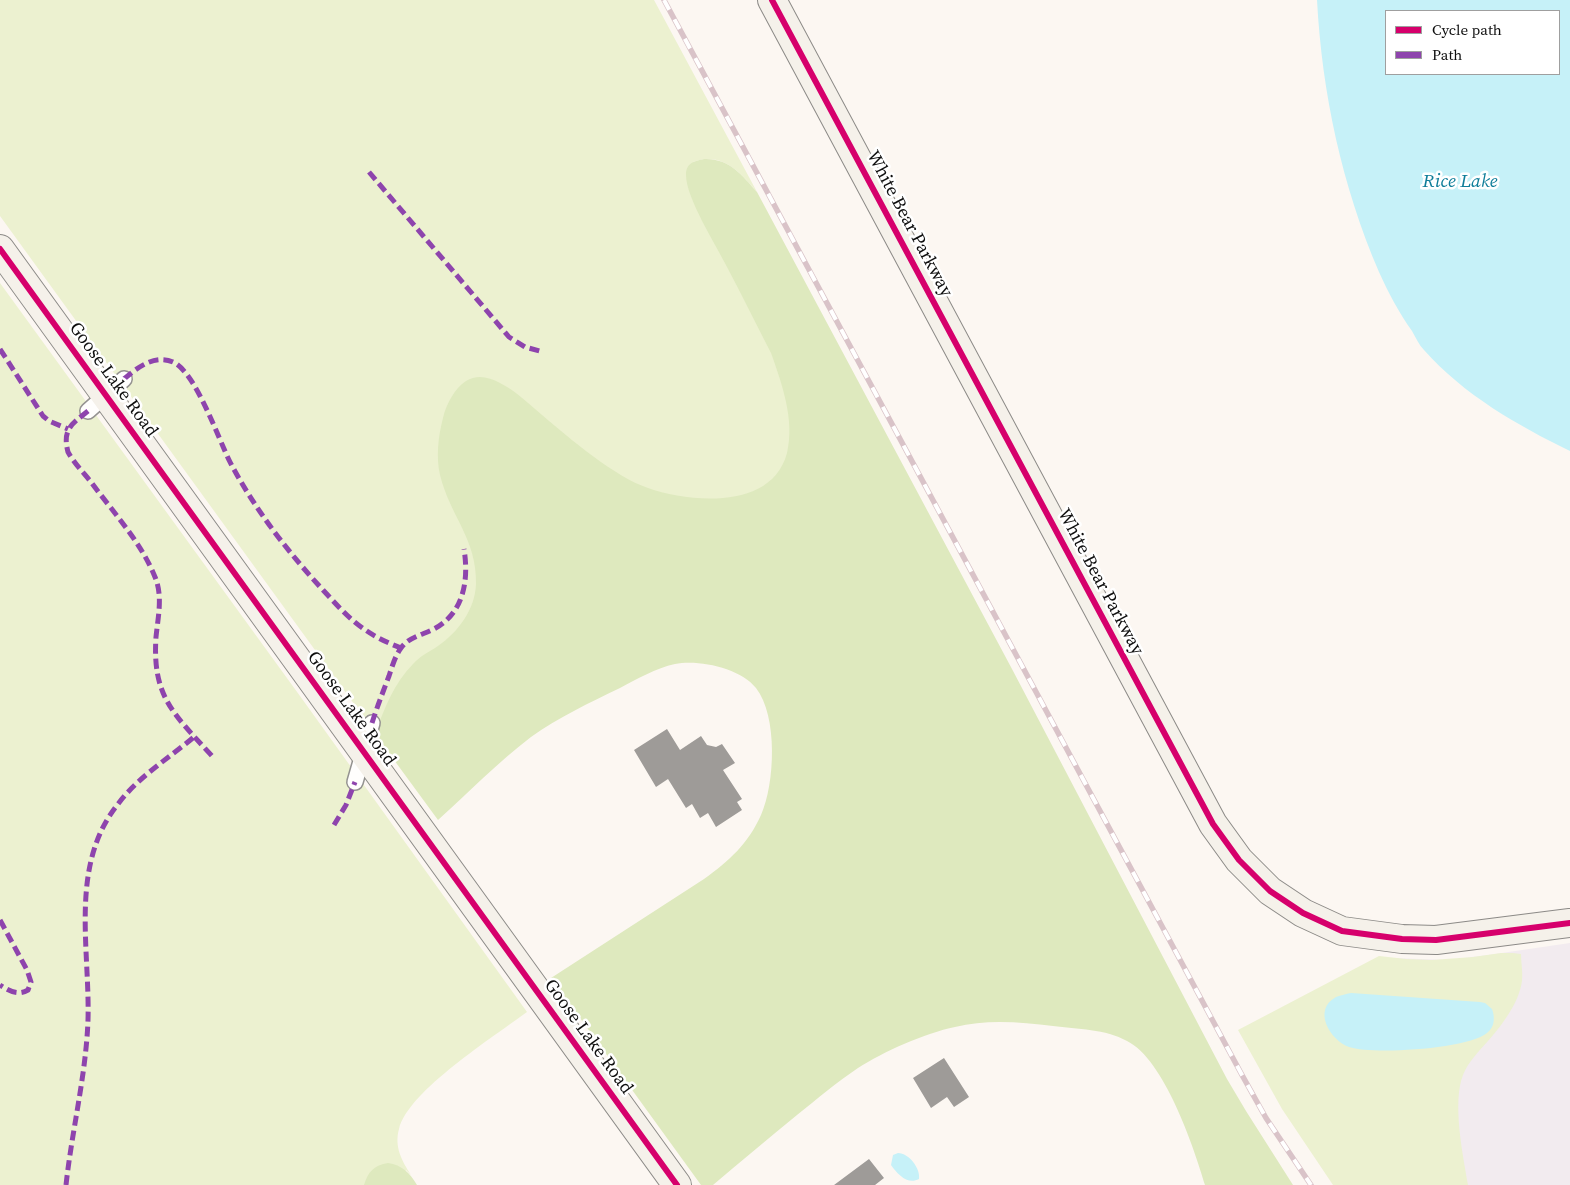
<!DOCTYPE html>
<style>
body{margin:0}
#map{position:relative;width:1570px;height:1185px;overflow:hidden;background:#fcf7f2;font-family:"Source Serif 4",serif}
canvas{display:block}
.legend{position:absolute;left:1385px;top:10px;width:175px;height:65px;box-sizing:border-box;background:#fff;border:1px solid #9f9f9f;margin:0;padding:6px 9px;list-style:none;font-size:15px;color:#0e0e0e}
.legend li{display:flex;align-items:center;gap:10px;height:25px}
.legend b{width:25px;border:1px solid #9f9f9f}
</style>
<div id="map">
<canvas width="1570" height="1185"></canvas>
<ul class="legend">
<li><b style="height:6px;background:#d6006c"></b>Cycle path</li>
<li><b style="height:6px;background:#8e44ad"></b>Path</li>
</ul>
</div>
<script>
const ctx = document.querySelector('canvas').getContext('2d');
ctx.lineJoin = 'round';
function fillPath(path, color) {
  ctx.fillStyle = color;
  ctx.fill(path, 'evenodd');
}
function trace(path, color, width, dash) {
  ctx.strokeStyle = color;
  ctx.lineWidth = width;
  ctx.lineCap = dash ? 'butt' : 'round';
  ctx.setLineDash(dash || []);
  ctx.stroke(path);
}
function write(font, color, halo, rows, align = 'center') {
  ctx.font = font + ' "Source Serif 4",serif';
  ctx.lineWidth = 5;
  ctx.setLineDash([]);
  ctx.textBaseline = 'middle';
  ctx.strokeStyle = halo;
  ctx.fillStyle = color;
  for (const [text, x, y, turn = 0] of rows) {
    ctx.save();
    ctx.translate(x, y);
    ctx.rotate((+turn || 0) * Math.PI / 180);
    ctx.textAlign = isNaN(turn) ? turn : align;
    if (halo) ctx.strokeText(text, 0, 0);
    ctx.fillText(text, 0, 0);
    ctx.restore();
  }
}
fillPath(new Path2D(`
 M1570 943V1185H1335L1393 958 1447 960 1488 955Z`), '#f2ebef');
fillPath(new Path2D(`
 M0 0H654L757 192C740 172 722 151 693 162L925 598 726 608 418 792 0 216Z
 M0 283 300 696 527 1012C495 1036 408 1091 399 1129 394 1147 402 1161 411 1175L406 1170 397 1185H0Z
 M1501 953H1513L1521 954C1521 963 1523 972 1522 981 1519 1003 1502 1025 1488 1041 1479 1051 1468 1062 1463 1075 1452 1103 1463 1155 1468 1185H1333L1282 1109 1238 1030 1379 956 1406 959 1432 960 1473 957Z`), '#ecf1d0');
fillPath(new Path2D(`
 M704 159C729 158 742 175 757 192L1012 669 1227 1079 1246 1111 1293 1185H1205C1194 1147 1164 1059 1127 1041 1106 1029 1077 1029 1053 1026 1021 1022 986 1019 955 1027 925 1033 883 1052 858 1068 837 1082 817 1099 797 1115 769 1138 741 1161 713 1185H701L551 978 704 879C729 861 748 844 761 815 775 784 778 716 756 688 741 668 698 659 675 664 656 668 637 679 620 688 589 703 559 717 531 737 498 762 468 793 438 820L375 734C384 709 394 683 413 664 420 656 429 652 438 646 458 632 475 610 476 584 477 539 450 516 440 475 436 457 438 437 443 418 446 405 454 389 466 381 477 374 489 377 500 383 516 391 529 404 542 415 569 438 615 477 648 488 691 503 772 510 787 453 795 420 782 384 771 353 756 324 742 295 727 267 716 245 686 198 686 175 686 163 694 161 704 159Z
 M388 1163C402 1165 410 1173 417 1185H364C368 1172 374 1165 388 1163Z`), '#dee9be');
fillPath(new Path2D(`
 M1317 0H1570V451C1517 425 1464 395 1424 350 1419 345 1416 338 1412 331 1398 311 1389 294 1379 272 1342 186 1322 93 1317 0ZM1559 11V74H1386V11Z
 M1351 993 1480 1002 1485 1003 1492 1009C1495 1017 1495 1027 1487 1033 1468 1049 1373 1055 1349 1047 1330 1040 1312 1010 1336 997 1341 995 1346 994 1351 993Z
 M898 1153C909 1153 921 1169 919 1179 908 1185 898 1175 891 1165L893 1155Z`), '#c6f1f8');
fillPath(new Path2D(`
 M667 729 680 750 701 736 707 745 716 747 722 744 735 763 723 770 742 799 737 802 742 810 716 827 708 813 700 818 692 804 686 808 668 779 656 787 634 750Z
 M944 1058 969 1097 954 1107 947 1097 931 1108 913 1078Z
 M869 1159 884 1178 875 1185H834Z`), '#9e9b98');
const lane = new Path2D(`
 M88 411 124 379
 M355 782 372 723`);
const secondary = new Path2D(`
 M772 0 1213 824 1239 860 1270 891 1303 913 1342 931 1402 939 1436 940 1570 923
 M0 249 677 1185`);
trace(lane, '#959391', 18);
trace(secondary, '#8c8a87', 30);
trace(lane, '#fffefd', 15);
trace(secondary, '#f5f1ea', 28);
const rail = new Path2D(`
 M664 0 1242 1075 1266 1118 1311 1185`);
trace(rail, '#d9c3c8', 5.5);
trace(rail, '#fff', 4, [11]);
trace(new Path2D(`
 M369 172 509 337 525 347 543 352
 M0 349 43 416 49 421 68 429
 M124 379C138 367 156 353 175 363 197 376 218 438 230 462 254 508 287 551 323 590 336 604 348 618 364 629 375 637 388 643 401 648
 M88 411C72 424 62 429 68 452 74 463 83 472 91 482 113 512 141 542 155 577 163 596 158 617 156 637 152 697 174 714 212 756
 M372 723C377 707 383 692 389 676 392 667 395 656 401 648 409 637 422 635 434 629 464 613 469 580 464 549
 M334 825 346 805 355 782
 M0 920 27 970 31 982 28 990C18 996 9 991 0 985
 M66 1185C72 1130 86 1075 88 1020 90 948 69 865 118 804 138 777 169 758 194 737`), '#8e44ad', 5, [10, 5]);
trace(new Path2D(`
 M772 0 1213 824 1239 860 1270 891 1303 913 1342 931 1402 939 1436 940 1570 923
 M0 249 677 1185`), '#d6006c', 6);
write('18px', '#0e0e0e', '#fff', [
 ["White Bear Parkway",909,224,62],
 ["Goose Lake Road",113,380,54],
 ["White Bear Parkway",1100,582,62],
 ["Goose Lake Road",351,709,54],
 ["Goose Lake Road",588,1037,54]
]);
write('italic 19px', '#0e7d99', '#fff', [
 ["Rice Lake",1460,182]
]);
</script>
